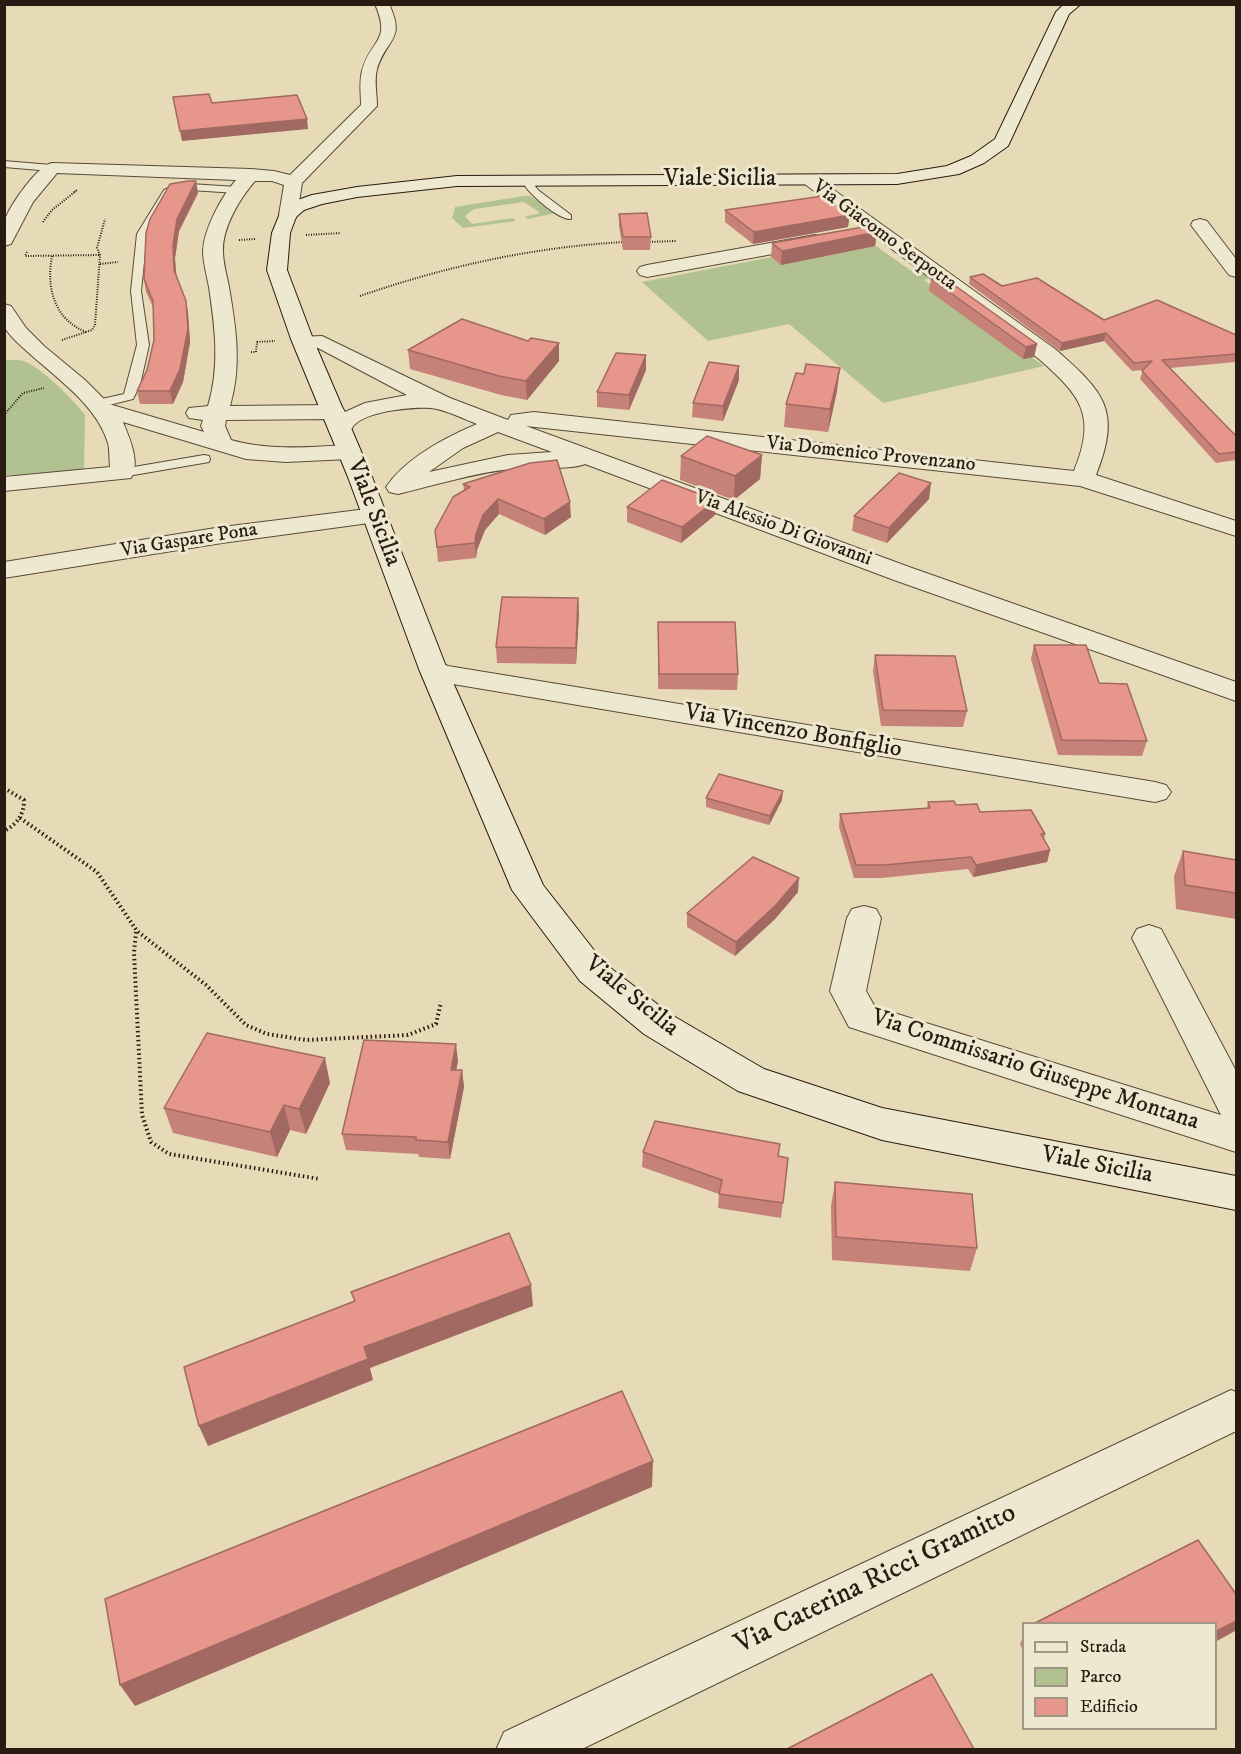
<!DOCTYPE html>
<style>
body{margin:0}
#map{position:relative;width:1241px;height:1754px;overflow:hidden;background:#e6dbb6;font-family:"IM FELL DW Pica",serif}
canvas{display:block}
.frame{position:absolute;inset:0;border:6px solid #291b11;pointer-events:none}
.legend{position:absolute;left:1022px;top:1622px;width:195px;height:108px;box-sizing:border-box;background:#efe8d0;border:2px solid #a09684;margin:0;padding:8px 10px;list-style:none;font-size:18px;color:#291b11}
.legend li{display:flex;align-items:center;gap:12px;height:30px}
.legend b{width:30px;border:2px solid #a09684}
</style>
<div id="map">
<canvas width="1241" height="1754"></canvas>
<div class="frame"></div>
<ul class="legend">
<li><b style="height:8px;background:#efe8d0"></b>Strada</li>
<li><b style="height:16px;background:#b2c190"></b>Parco</li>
<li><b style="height:16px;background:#e6968b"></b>Edificio</li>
</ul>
</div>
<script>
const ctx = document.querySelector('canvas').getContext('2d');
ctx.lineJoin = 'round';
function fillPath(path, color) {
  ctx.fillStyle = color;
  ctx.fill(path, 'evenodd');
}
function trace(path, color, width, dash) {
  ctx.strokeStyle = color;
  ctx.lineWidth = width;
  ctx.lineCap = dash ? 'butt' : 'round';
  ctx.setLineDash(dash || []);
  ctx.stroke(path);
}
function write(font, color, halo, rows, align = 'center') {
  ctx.font = font + ' "IM FELL DW Pica",serif';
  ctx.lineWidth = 6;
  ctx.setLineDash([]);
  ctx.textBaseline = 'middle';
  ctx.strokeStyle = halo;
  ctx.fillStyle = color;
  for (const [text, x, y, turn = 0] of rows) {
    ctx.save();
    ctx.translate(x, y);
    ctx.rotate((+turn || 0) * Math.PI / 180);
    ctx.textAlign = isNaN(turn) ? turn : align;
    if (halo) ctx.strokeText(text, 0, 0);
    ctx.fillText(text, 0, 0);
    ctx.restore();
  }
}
fillPath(new Path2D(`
 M524 196H530L556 213 527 219 525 216 538 214 539 212 524 202 474 209 465 216 472 224 513 218 516 221 463 228 452 218 455 207Z
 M866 239 917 275 926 273 932 277 924 280 1044 366 883 403 789 324 708 341 642 282Z
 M5 360C11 360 17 359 24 361 43 369 73 399 85 415L84 469 40 474 5 475Z`), '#b2c190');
const lane = new Path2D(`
 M4 161 52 165 57 168 52 171 4 167Z
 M533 177 538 180 535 186 538 190 571 215V219C559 220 532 196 525 186L530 178Z
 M190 184 237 187 242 190 237 193 190 190 171 194 147 234 141 291 149 345 140 385 133 399 97 408 93 407 91 404 93 401 124 394 137 345 131 291 137 234 164 190 175 185Z
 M204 455 209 456 210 459 209 462 122 477 115 473 122 469Z`);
const street = new Path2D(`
 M375 4H389C406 41 387 37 377 69 374 81 377 94 377 106L302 183 297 215 295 219H281L279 215 284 185 272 181H255C240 198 222 228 223 251 223 263 227 276 229 287 236 328 242 366 230 406L334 405 342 407 345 412 365 403 407 395 318 348 296 347 293 342 296 337 322 336 450 398 508 420 511 415 534 412 1074 471C1097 415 1081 396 1039 359L798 179 801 175H813L1055 349C1104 392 1122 410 1096 475L1236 521V536L1080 486 526 426 912 568 1236 682V701L894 580 585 464C572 470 530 467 511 469 473 473 436 485 398 494L389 492 386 487C406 458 444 438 477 424 464 419 450 412 437 409 419 405 362 411 352 428 350 430 350 433 348 436L340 438 332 436C327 429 327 424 334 419L226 420 225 426 231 440C269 451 310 447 349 445L357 447 361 452 357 457 349 459 286 462 246 459 123 422C129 437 141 463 131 478L4 491V477L110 467C109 459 110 451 108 443 95 399 42 369 11 336L4 327V304L11 306 26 328 44 346 85 380 109 404 204 432 201 426 203 420 189 418 186 413 189 408 208 406C220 366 215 328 209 287 207 276 203 262 203 251 204 228 222 196 236 180L57 173 33 202 11 244 4 246C4 237 2 225 6 217 12 203 37 166 52 163L251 169 274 171 290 175 361 105C361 94 359 82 362 71 370 39 392 43 375 4ZM498 432 552 452 508 455 429 472 463 448Z
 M1200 219 1207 221 1236 259V277L1229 275 1191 225 1193 221Z
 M815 235 822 237 825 241 822 245 647 277 640 275 637 271 640 267 647 265Z
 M375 508 384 511 388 516 384 521 222 543 4 578V562L222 527Z
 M433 660 448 666 1155 782 1166 785 1171 792 1166 799 1155 802 441 682 423 675 419 669 423 663Z
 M864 906 876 909 881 918 866 991 875 1007 1221 1115 1132 938 1137 929 1149 925 1161 929 1236 1071V1152L849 1027 830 991 847 918 852 909Z
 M1231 1390 1236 1392V1431L580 1750H496L504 1732Z`);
const secondary = new Path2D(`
 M1064 4H1081L1069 14 1008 146 984 163 959 174 897 184 457 186 357 197 322 204 304 210 296 217 290 233 287 270 313 339 372 477 447 669 543 885 604 963 670 1014 764 1069 882 1108 1236 1176V1210L882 1140 738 1091 644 1034 580 981 512 890 419 669 348 477 291 339 267 270 272 233 281 211 292 202 312 195 357 187 457 176 897 174 947 166 971 156 995 139 1056 12Z`);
trace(lane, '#584b3a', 2);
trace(street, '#584b3a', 2);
trace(secondary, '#291b11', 2);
trace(new Path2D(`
 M74 192 77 190`), '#291b11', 1.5, [1, 1.5]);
trace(new Path2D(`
 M43 222 52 210 76 191
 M306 235 341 233
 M239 240 256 239
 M647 242 676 241
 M27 252 25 256 100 255
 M52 256C46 288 54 319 86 332
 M100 264 118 262
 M360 296C447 266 533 247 625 242
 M62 340 92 330 95 325 100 255 97 248 105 219
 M251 352H256L257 342 275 341
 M4 415 23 393 44 388`), '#291b11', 2, [1, 1.5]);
trace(new Path2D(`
 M4 788 24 800C24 815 17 824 4 831
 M20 818 97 872 137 931 206 985 246 1025 267 1034 306 1040 408 1035 436 1024 441 1002
 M136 932 134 953 142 1115 151 1142 169 1154 320 1179`), '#291b11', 4, [1.5, 3]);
fillPath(lane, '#efe8d0');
fillPath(street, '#efe8d0');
fillPath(secondary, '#efe8d0');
fillPath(new Path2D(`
 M196 181 198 193 179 231 175 258 176 276 188 313 190 342 183 382 173 404H140L137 391 147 370 154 340 153 307 146 292 144 279Z
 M725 210 848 227 753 244 725 222Z
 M619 214 651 237 650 250H623L619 226Z
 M877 232 875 246 781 265 771 257 772 243Z
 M970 277 1002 286 1104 320 1236 335V362L1170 368 1236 436V460L1216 463 1140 379 1143 370 1132 371 1104 341 1060 351 969 284Z
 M931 279 1037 344 1034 357 1023 359 929 291Z
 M528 341 559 343V361L527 400 501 395 410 369 408 350Z
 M646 355V370L629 410 597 407V392Z
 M739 366V380L723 421 692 417 693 403Z
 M837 391 828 432 784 427 786 404Z
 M762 455 760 479 734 500 680 480 681 456Z
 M463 484 571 517 545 535 499 514 485 530 477 550 476 558 438 562 435 530 464 490Z
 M929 499 887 543 852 531 854 516Z
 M627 507 715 515 681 543 627 522Z
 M578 598 579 614 576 664 497 663 496 647Z
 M658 622 738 674 737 690 658 689Z
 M1034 645 1099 683 1147 741 1142 756 1058 755 1031 659Z
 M875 655 967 711 963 727 881 726 873 671Z
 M706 798 782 800 769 825 706 807Z
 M928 802 956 805 980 812 1045 834 1044 839 1050 850 1047 862 973 877 968 869 882 878H854L839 827 840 814 927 808Z
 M1183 851 1236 860V919L1176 909 1174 876Z
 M798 892 775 919 735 956 687 927V913Z
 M458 1061 456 1070H462L464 1087 450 1159 419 1157 418 1154 346 1150 342 1134Z
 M330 1083 306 1134 290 1130 277 1157 173 1133 164 1108Z
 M643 1152 778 1156 788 1158 781 1218 718 1208 719 1194 642 1167Z
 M835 1182 977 1248 970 1271 832 1260 831 1206Z
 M1023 1637V1650L1020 1644Z`), '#c68178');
fillPath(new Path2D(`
 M307 119 308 129 182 141 180 131Z
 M196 181 198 193 179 231 175 258 177 282 174 270 173 245 177 219Z
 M850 215 848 227 753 244 754 232Z
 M877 232 875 246 781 265 782 251Z
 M186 301 188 313 190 342 183 382 173 404 170 391Z
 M1106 333 1104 341 1060 351 1062 343Z
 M559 343V361L527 400 526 381Z
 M1037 344 1034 357 1023 359 1026 347Z
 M646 355V370L629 410V395Z
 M739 366V380L723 421V406Z
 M840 368 837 391 828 432 830 409Z
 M762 455 760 479 734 500 735 476Z
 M931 483 929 499 887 543 889 528Z
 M498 499 499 514 485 530 477 550 476 558 475 543 476 534 483 515Z
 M716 500 715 515 681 543 682 527Z
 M570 502 571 517 545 535 544 519Z
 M578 598 579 614 576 664V648Z
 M783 791 782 800 769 825 770 816Z
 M1050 850 1047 862 973 877 976 865Z
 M799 878 798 892 775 919 735 956 736 942Z
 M456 1044 458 1061 453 1087 451 1070Z
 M325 1058 330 1083 306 1134 299 1109Z
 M462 1070 464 1087 450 1159 448 1142Z
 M284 1105 290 1130 277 1157 270 1132Z
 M531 1285 533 1306 370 1368 373 1380 208 1446 199 1426 364 1347Z
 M653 1461 652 1487 135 1706 120 1685Z
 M1236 1621V1629L1235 1631 1215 1642V1632Z`), '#a16961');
const building = new Path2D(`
 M209 94 212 103 297 95 307 119 180 131 173 97Z
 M188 181H196L177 219 173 245 174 270 186 301 188 329 180 369 170 391H137L147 370 154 340 153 301 144 279 146 233 150 219 170 184Z
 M823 196 850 215 754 232 725 210Z
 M647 213 651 237H623L619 214Z
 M869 226 877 232 782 251 772 243Z
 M983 274 1002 286 1037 278 1104 320 1157 300 1236 335V354L1162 360 1236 436V452L1219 454 1142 371 1152 361 1134 363 1106 333 1062 343 970 277Z
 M943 277 1037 344 1026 347 931 279Z
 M462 319 528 341 531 338 559 343 526 381 499 376 408 350Z
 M616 353 646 355 629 395 597 392Z
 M709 362 739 366 723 406 693 403Z
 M806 364 840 368 830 409 786 404 796 373 804 374Z
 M707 436 762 455 735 476 681 456Z
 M557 460 570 502 544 519 498 499 483 515 476 534 475 543 437 547 435 530 453 497 470 487 463 484 530 463Z
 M899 473 931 483 889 528 854 516Z
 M662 480 716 500 682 527 627 507Z
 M502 597 578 598 576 648 496 647Z
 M658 622H735L738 674H659Z
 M1034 645H1086L1099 683 1127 684 1147 741 1062 740Z
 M875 655 955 656 967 711 883 710Z
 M719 774 783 791 770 816 706 798Z
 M954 801 956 805 977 804 980 812 1031 810 1045 834H1041L1050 850 976 865 971 857 884 865H856L840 814 930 808 928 802Z
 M1183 851 1236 860V893L1185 885Z
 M753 857 799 878 776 905 736 942 687 913Z
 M207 1033 325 1058 299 1109 284 1105 270 1132 164 1108Z
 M364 1040 456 1044 451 1070H462L448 1142 416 1140V1137L342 1134Z
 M655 1121 780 1144 778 1156 788 1158 783 1203 719 1194 722 1180 643 1152Z
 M835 1182 972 1194 977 1248 836 1237Z
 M509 1233 531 1285 364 1347 368 1359 199 1426 184 1367 355 1301 351 1292Z
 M622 1391 653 1461 120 1685 105 1599Z
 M1198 1540 1236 1594V1621L1215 1632V1623H1035Z
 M932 1674 974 1749H787Z`);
fillPath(building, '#e6968b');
trace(building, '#a16961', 1.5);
write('20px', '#291b11', '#efe8d0', [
 ["Via Giacomo Serpotta",884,236,36],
 ["Via Domenico Provenzano",871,455,6],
 ["Via Alessio Di Giovanni",783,529,20],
 ["Via Gaspare Pona",189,541,-9]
]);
write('24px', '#291b11', '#efe8d0', [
 ["Viale Sicilia",720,180],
 ["Viale Sicilia",373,513,69],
 ["Via Vincenzo Bonfiglio",793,732,10],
 ["Viale Sicilia",631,997,39],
 ["Via Commissario Giuseppe Montana",1035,1071,18],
 ["Viale Sicilia",1097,1166,11]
]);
write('28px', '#291b11', '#efe8d0', [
 ["Via Caterina Ricci Gramitto",876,1580,-26]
]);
</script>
